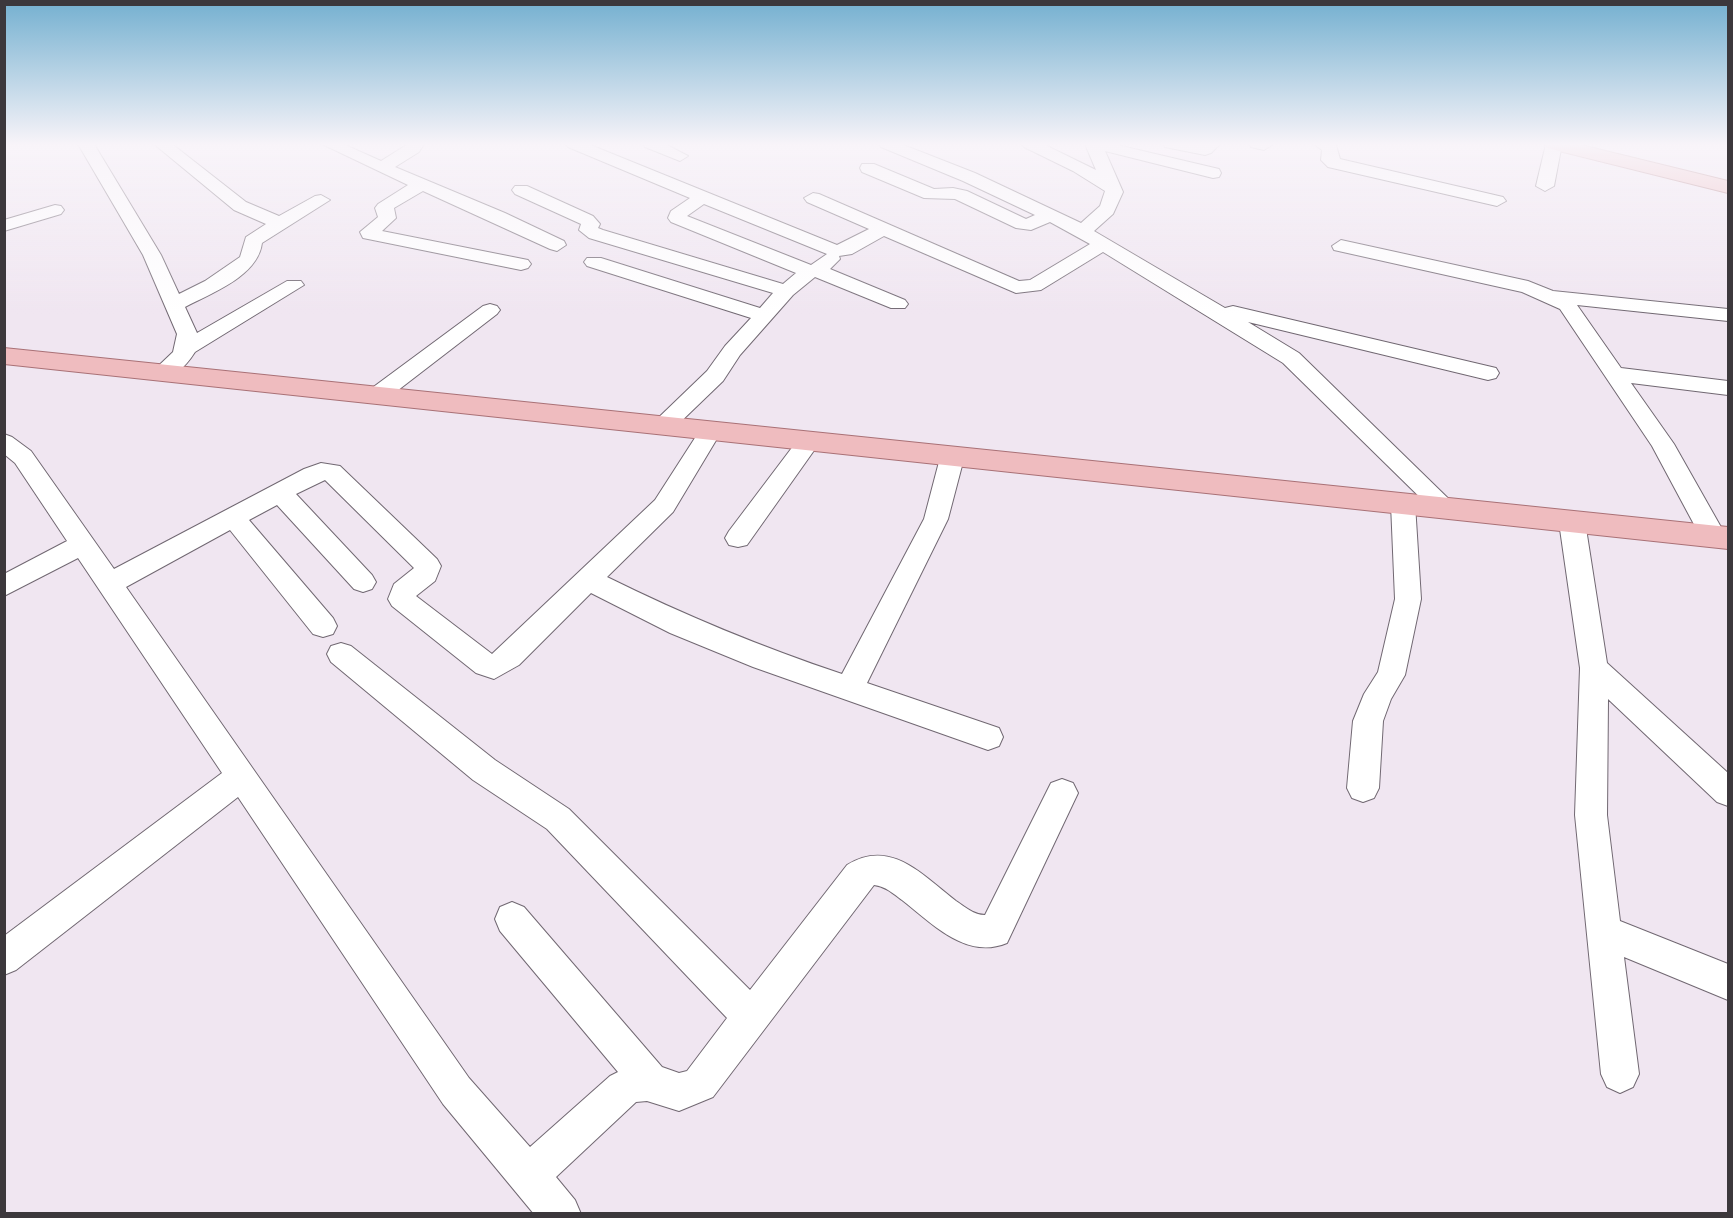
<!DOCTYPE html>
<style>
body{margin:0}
#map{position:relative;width:1733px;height:1218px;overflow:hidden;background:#f0e6f1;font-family:Jost,sans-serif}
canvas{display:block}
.frame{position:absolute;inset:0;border:6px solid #3c383c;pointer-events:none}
</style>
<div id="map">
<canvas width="1733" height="1218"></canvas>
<div class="frame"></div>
</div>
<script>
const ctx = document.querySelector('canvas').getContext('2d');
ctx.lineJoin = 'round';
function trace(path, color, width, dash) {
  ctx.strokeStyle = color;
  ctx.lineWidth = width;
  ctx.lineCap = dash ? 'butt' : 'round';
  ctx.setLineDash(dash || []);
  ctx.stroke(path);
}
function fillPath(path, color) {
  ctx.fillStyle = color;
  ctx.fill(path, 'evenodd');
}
const minor = new Path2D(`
 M78 144H94L161 255 179 294 205 281 240 257 246 237 266 224 234 210 154 144H172L246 202 279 216 315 196 321 195 330 200 262 243C258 276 212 293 185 307L197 333 287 281H301L304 285 195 352C186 366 173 381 155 377L152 372 173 352 177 334 143 255Z
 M322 144H343L381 161 408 144H424L419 152 395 167 505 213 564 241 566 245 557 251 550 249 423 191 394 208 396 218 382 231 528 260 531 264 528 268 521 270 363 238 360 232 378 217 375 208 378 204 408 185Z
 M566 144H588L837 245 869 229 807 202 804 198 813 193 819 194 1019 281 1030 280 1090 244 1050 222 1031 230 1016 228 955 199 924 198 862 172 860 168 862 164H874L934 189 953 188 967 191 1026 219 1035 215 963 181 881 147 879 144H901L975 173 1081 223 1100 206 1105 191 1073 171 1024 147 1022 144H1043L1096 170 1085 144H1113L1219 169 1221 173 1219 177 1213 178 1105 151 1123 192 1113 214 1094 231 1225 308 1233 306 1496 368 1499 373 1496 378 1488 380 1248 322 1299 353 1459 509 1456 515 1447 518 1438 515 1283 363 1103 252 1041 290 1016 293 884 236 852 254 839 256 840 259 830 269 905 300 908 304 905 308H891L815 277 793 295 740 355 723 381 670 432 662 434 654 432 651 427 654 422 707 371 725 346 751 318 587 266 584 262 587 258H601L760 308 773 293 589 238 579 230 581 224 515 194 512 190 515 186H527L593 216 600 224 598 228 603 230 783 284 796 273 671 222 668 218 671 211 690 198 568 147ZM704 204 827 254 811 265 687 216Z
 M643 144H665L688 156 680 161 645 147Z
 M1163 144H1220L1211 153 1205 155 1165 147Z
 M1249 144H1271L1272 145 1264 150 1251 147Z
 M1314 144 1336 145 1340 159 1503 197 1506 201 1497 206 1328 167 1321 160 1322 150Z
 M1546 144H1562L1554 186 1545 191 1536 186Z
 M55 205 61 206 64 210 61 214 4 231V220Z
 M1341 240 1528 281 1553 291 1728 309V321L1577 305 1621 368 1728 381V395L1631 383 1674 444 1726 536 1722 543 1713 545 1704 543 1652 446 1560 309 1522 292 1334 250 1332 246Z
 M490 304 497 306 500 310 497 314 384 401H368L365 396 368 391 483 306Z
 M710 424 718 427 721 432 673 512 607 577C684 615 761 647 842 674L924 519 940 458 944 452 952 450 960 452 964 458 948 519 867 683 999 728 1003 737 999 746 988 750 753 667 670 633 591 593 519 665 494 679 476 673 392 606 388 599 394 584 414 568 325 480 296 494 372 575 376 582 372 589 363 592 354 589 277 505 249 520 333 618 337 626 333 634 323 637 313 634 230 530 126 587 469 1078 530 1147 610 1076 618 1072 500 931 495 919 500 907 512 902 524 907 662 1067 679 1073 687 1071 727 1018 547 829 473 780 331 662 327 654 331 646 341 643 351 646 495 760 569 809 750 990 847 865C891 838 922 875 956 901 965 907 974 915 985 915L1051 783 1062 779 1073 783 1078 793 1007 943C966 960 933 924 902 900 894 894 885 886 874 885L713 1097 679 1111 647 1101 636 1102 556 1177 575 1200 581 1214H534L443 1104 238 797 16 970 4 975V936L222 773 78 558 4 596V574L67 541 15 463 4 454V434L12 437 31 451 114 569 304 469 321 463 340 466 437 559 441 566 435 581 416 596 492 654 655 500 702 427Z
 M808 434 816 437 820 442 747 545 738 547 729 545 725 538 729 531 800 437Z
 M1403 495 1412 498 1415 504 1421 599 1405 675 1391 699 1383 721 1379 788 1374 798 1363 802 1352 798 1347 788 1353 721 1364 694 1378 672 1395 599 1391 504 1394 498Z
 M1572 513 1581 516 1585 522 1607 663 1728 773V806L1717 802 1608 699 1607 815 1620 921 1728 964V1000L1624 957 1639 1074 1633 1087 1620 1093 1607 1087 1601 1074 1575 815 1580 668 1559 522 1563 516Z`);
const major = new Path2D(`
 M1544 144H1577L1728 181V193L1547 148Z
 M4 348 1728 527V549L4 364Z`);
trace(minor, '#716872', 2);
trace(major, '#a97176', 2);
fillPath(minor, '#fff');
fillPath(major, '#efbcbf');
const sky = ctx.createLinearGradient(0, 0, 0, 314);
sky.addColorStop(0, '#74b0d0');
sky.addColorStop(0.46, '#f8f4f9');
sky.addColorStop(1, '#f8f4f900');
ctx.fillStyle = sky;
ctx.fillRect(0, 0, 1733, 314);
</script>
